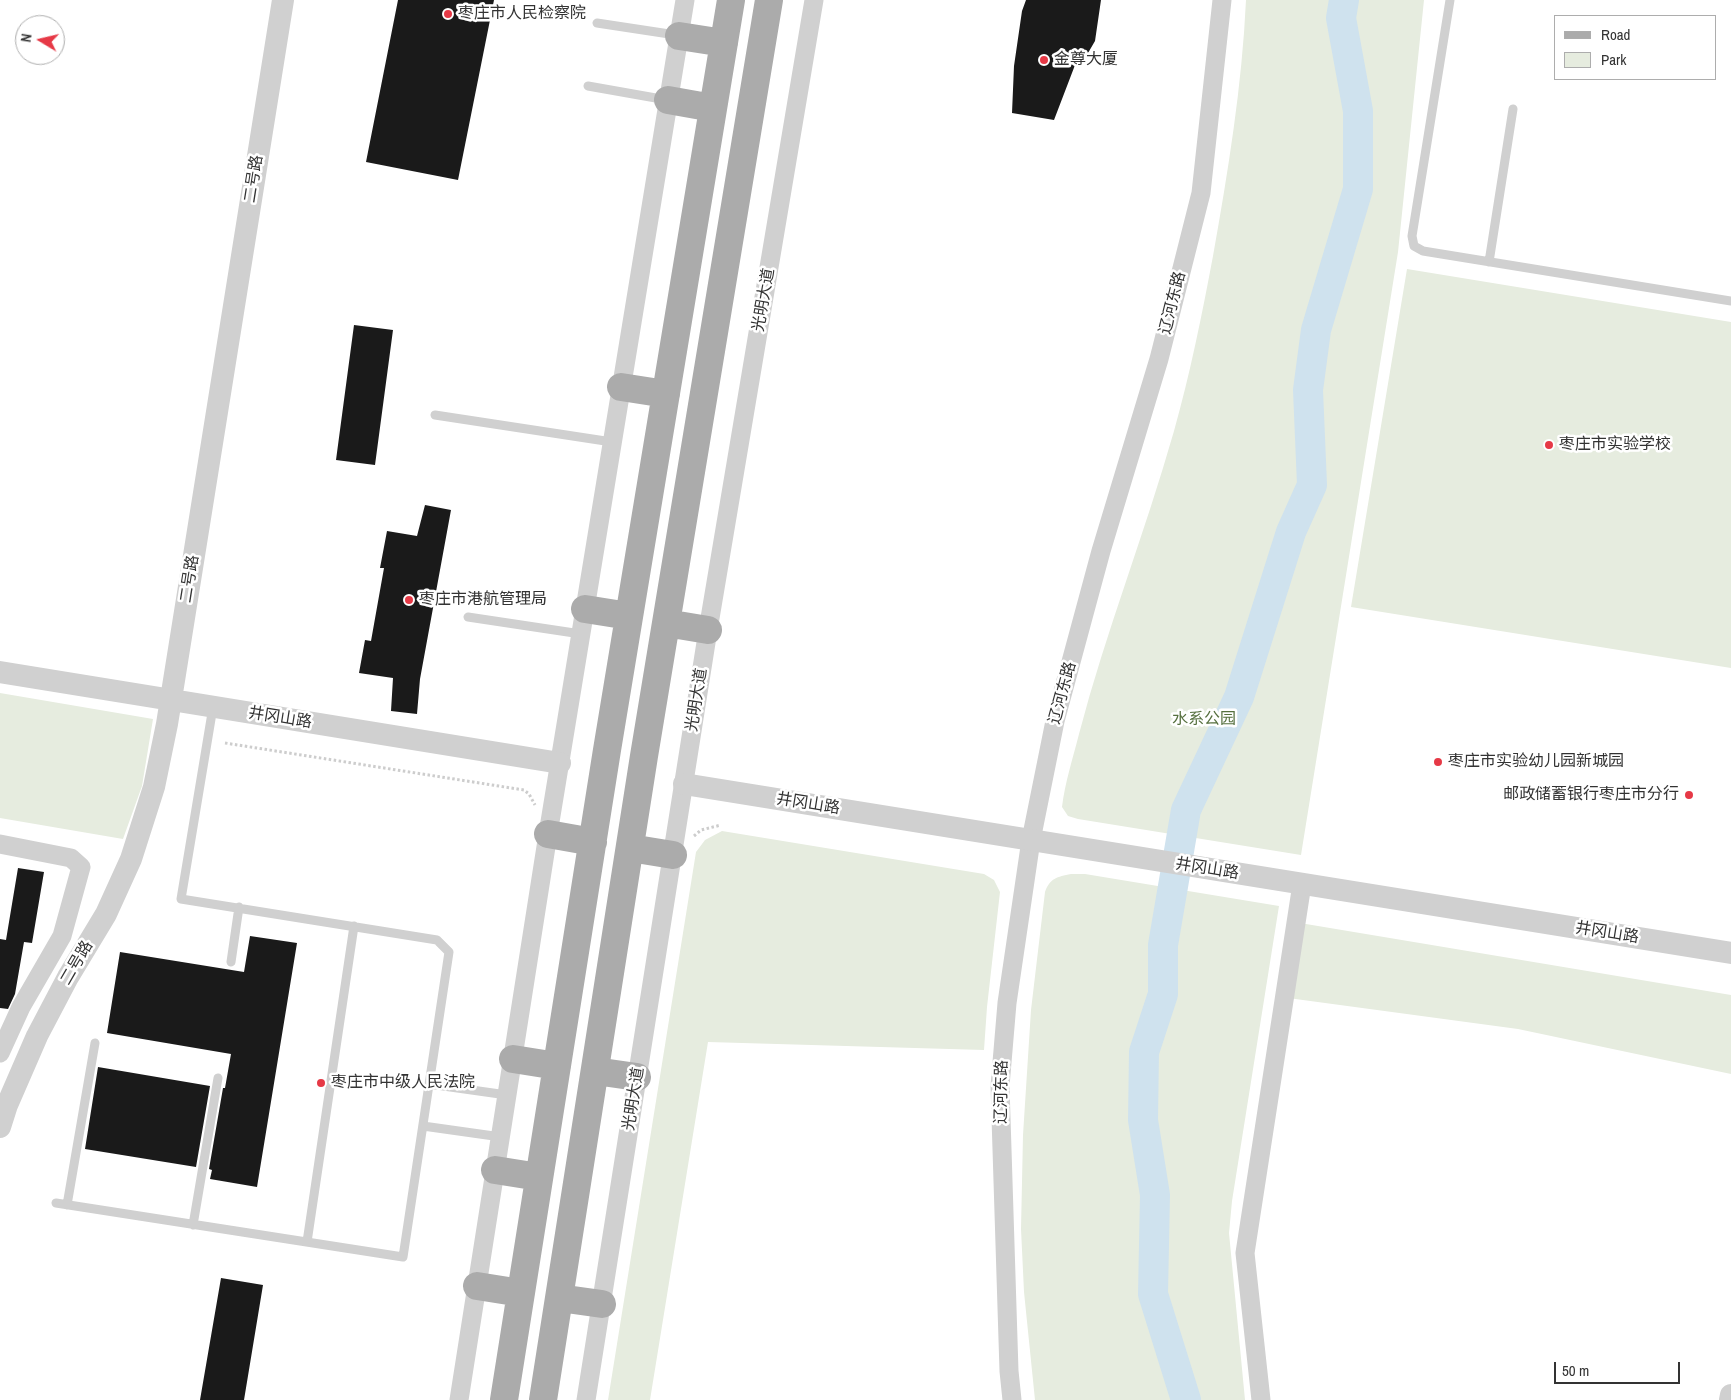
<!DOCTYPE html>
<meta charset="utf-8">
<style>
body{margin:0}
#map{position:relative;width:1731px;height:1400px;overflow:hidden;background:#fff;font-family:"Archivo Narrow",sans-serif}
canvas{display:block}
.legend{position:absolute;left:1554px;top:15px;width:162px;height:65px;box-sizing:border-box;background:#fff;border:1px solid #adadad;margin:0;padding:6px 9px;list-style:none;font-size:15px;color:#333}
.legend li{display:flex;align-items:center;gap:10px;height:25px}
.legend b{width:25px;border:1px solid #adadad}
.north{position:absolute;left:15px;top:15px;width:50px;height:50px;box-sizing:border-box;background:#fff;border:1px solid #adadad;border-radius:50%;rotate:279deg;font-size:14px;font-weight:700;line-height:20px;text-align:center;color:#333}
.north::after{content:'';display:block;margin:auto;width:18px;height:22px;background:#e63946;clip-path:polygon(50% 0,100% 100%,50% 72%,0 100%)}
.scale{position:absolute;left:1554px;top:1362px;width:126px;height:22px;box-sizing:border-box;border:2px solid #333;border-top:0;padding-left:6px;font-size:15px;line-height:18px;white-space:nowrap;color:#333;-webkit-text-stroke:4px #fff;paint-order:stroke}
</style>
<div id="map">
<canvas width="1731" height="1400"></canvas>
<ul class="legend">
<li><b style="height:6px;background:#ababab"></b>Road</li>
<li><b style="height:14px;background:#e6ecdf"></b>Park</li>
</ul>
<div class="north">N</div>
<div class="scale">50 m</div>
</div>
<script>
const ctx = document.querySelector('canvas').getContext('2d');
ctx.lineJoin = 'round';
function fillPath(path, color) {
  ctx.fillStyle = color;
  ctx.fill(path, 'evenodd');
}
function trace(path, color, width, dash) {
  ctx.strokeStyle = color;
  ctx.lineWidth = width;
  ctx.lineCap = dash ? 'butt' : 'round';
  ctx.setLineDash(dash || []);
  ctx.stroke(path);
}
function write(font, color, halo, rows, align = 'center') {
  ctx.font = font + ' "Archivo Narrow","Noto Sans SC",sans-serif';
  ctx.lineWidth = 5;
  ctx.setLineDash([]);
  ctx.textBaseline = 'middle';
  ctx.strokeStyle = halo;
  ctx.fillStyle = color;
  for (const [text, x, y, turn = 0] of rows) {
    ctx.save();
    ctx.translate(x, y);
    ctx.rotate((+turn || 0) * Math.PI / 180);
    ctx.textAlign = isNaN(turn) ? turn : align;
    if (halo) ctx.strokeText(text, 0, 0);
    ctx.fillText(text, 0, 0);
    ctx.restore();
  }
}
fillPath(new Path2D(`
 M1246 0H1424L1398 252 1301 855 1078 819 1068 816 1062 807C1065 782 1073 758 1079 734 1106 631 1145 533 1174 431 1190 374 1202 315 1213 256 1228 172 1242 86 1246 0Z
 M1407 269 1731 322V668L1351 607Z
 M0 693 153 719 142 786 123 839 0 818Z
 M722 831 984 874 994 880 1000 892 987 1007 984 1050 708 1042 650 1400H608L696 852 705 840Z
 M1071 874H1085L1279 906 1232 1201 1229 1233 1245 1400H1035L1024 1292 1021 1229 1023 1135 1031 1010 1045 892C1050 878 1057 877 1071 874Z
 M1300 923 1731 995V1074L1518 1029 1288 998Z`), '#e6ecdf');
trace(new Path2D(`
 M1186 1400 1153 1294 1155 1195 1143 1120 1144 1052 1163 994V945L1186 810 1239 697 1291 532 1312 485 1308 390 1316 330 1358 189V111L1341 18 1344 0`), '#cfe2ee', 30);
fillPath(new Path2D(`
 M398 0H494L458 180 366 162Z
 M1026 0H1101L1095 41 1088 53 1080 52 1054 120 1012 113 1014 66 1022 11Z
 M354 325 393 330 375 465 336 460Z
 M425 505 451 510 420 679 417 714 391 711 393 678 359 673 365 640 371 641 384 568H380L387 531 417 536Z
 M18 868 44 872 32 943 24 942 15 994 8 1009 0 1008V939L6 940Z
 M250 936 297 943 257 1187 210 1179 212 1170 209 1169 223 1088H225L231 1054 107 1033 120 952 244 972Z
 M98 1067 210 1086 196 1167 85 1149Z
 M221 1278 263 1285 244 1400H200Z`), '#1a1a1a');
trace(new Path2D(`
 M225 743 524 790 529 794 535 805
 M694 836 701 830 721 825`), '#cdcdcd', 3, [2.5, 2.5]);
trace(new Path2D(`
 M1450 0 1412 236 1414 246 1423 251 1731 301
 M597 23 676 35
 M588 86 667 100
 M1489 262 1513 109
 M435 415 612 442
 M468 617 581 634
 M231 962 239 907
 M429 1084 507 1095
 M423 1126 501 1137
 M56 1203 403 1257 449 952 437 940 181 899 213 707
 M67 1205 95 1043
 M193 1225 218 1078
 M307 1242 354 926`), '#d0d0d0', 9);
trace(new Path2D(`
 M0 844 71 858 81 867 62 936 21 1007 0 1053
 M459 1400 548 834 685 0
 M586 1400 708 630 814 0
 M1012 1400 1009 1371 1000 1086 1007 1003 1031 840 1055 721 1101 551 1159 359 1201 193 1222 0
 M1261 1400 1245 1253 1302 884`), '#d0d0d0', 19);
trace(new Path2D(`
 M0 672 560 763
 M684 784 1731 953
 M0 1127 7 1105 37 1036 68 977 106 914 131 859 154 787 167 724 283 0
 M1730 1400 1731 1395`), '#d0d0d0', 22);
trace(new Path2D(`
 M679 36 724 43
 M668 100 713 108
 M621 387 666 394
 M585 609 629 616
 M666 623 708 630
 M548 834 593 842
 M630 848 673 855
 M513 1059 557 1066
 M595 1071 637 1077
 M495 1170 539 1177
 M477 1286 521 1293
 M559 1298 602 1304
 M504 1400 607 750 731 0
 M543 1400 644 756 769 0`), '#ababab', 28);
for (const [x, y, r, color] of [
 [448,14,5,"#e63946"],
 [1044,60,5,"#e63946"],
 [1549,445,5,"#e63946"],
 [409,600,5,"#e63946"],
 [1438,762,5,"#e63946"],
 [1689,795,5,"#e63946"],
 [321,1083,5,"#e63946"]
]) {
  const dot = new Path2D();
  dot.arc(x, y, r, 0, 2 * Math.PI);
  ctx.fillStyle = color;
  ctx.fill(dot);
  trace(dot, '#fff', 2);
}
write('16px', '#333', '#fff', [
 ["枣庄市人民检察院",458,14],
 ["金尊大厦",1054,60],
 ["枣庄市实验学校",1559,445],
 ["枣庄市港航管理局",419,600],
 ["枣庄市实验幼儿园新城园",1448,762],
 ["邮政储蓄银行枣庄市分行",1679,795,"right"],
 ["枣庄市中级人民法院",331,1083]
], 'left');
write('16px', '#333', '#fff', [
 ["二号路",254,179,-81],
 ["光明大道",764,300,-80],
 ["辽河东路",1173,303,-76],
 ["二号路",190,579,-81],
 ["辽河东路",1063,693,-75],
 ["光明大道",697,700,-81],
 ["井冈山路",280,718,9],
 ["井冈山路",808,804,9],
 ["井冈山路",1207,869,9],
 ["井冈山路",1607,933,9],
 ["二号路",77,963,-60],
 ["辽河东路",1002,1092,-89],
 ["光明大道",634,1099,-81]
]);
write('16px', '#56703f', '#fff', [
 ["水系公园",1204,720]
]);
</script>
